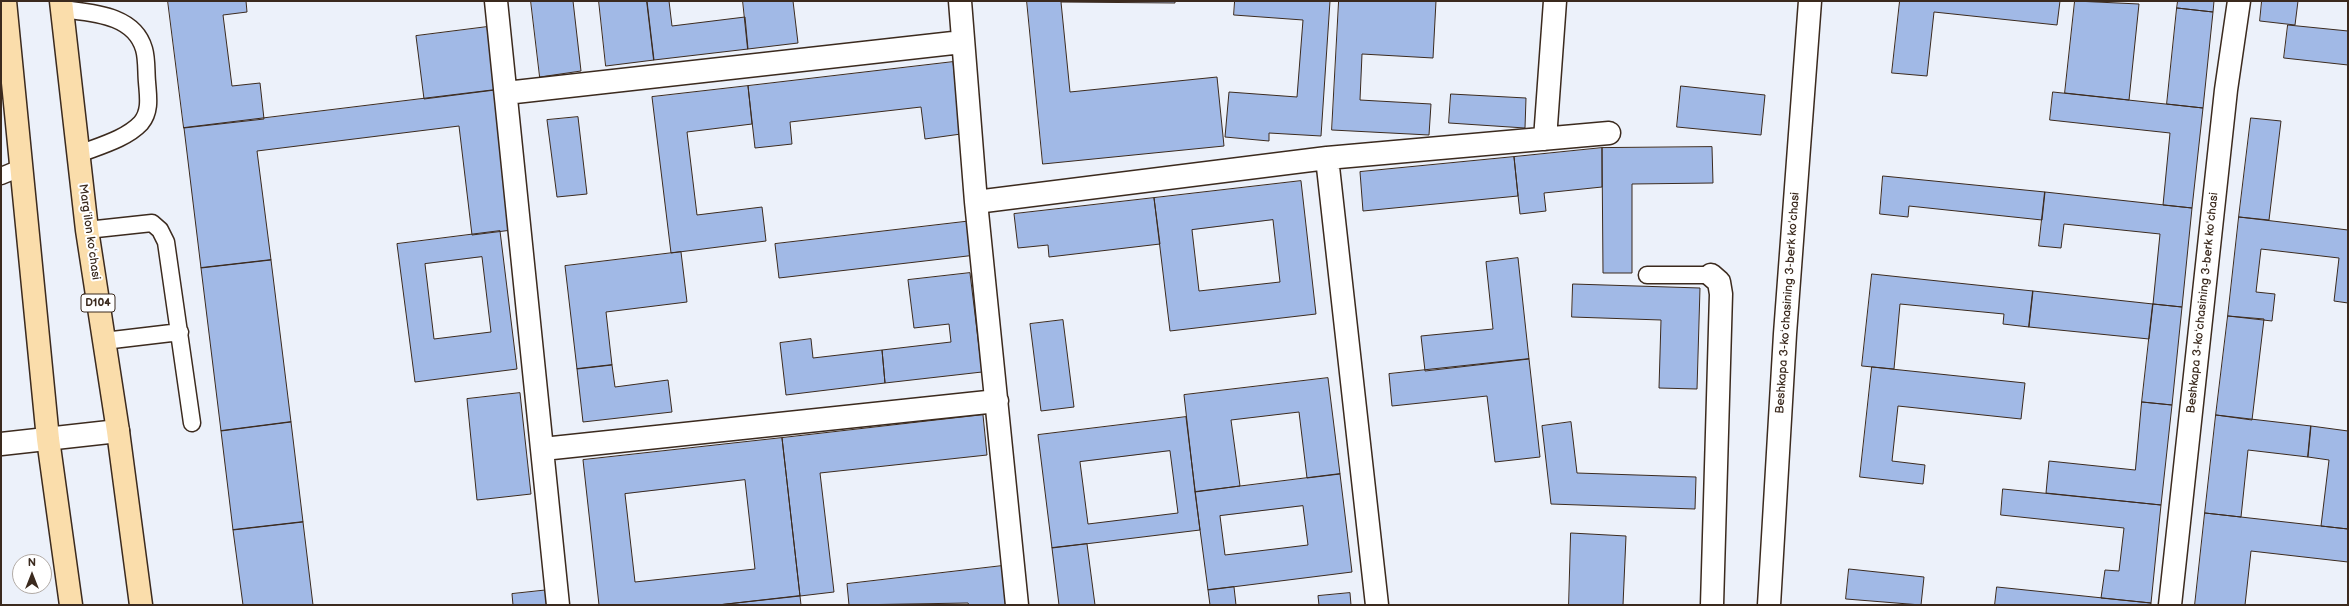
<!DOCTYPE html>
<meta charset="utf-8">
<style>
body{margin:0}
#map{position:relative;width:2349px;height:606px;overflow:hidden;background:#ecf1fa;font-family:"Balsamiq Sans",sans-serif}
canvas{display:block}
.frame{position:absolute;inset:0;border:2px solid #3b2a1e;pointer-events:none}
.north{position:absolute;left:12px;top:554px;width:40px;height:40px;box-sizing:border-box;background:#fff;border:1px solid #b1aaa5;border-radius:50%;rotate:0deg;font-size:11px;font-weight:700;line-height:16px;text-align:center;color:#3b2a1e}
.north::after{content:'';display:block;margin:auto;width:14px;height:18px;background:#3b2a1e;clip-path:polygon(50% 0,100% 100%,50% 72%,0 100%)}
</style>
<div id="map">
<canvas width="2349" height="606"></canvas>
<div class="frame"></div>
<div class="north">N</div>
</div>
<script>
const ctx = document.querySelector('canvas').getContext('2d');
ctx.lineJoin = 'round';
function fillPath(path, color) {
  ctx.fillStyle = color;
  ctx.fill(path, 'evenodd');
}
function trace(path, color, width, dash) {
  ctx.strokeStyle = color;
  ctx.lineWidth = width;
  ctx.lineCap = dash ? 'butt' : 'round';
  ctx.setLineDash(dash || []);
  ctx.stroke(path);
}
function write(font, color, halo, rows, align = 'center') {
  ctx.font = font + ' "Balsamiq Sans",sans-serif';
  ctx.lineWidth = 4;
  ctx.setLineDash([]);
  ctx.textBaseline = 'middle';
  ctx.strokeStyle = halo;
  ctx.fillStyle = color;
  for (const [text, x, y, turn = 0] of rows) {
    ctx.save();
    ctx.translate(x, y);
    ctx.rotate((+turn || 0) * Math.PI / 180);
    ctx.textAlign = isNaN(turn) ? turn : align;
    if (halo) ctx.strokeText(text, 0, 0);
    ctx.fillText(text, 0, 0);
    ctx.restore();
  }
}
const building = new Path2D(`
 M168 1H246L247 12 223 15 232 86 260 83 264 119 184 128Z
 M531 1H573L581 71 540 77Z
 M599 1H647L654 60 606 66Z
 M647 1H669L672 26 745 17 748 49 654 60Z
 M743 1H793L798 43 748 49Z
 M1027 1H1175V3L1061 2 1070 92 1217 77 1224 146 1043 164Z
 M1235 1H1330L1321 136 1269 133V141L1225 137 1229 92 1297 97 1303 20 1234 15Z
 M1339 1H1436L1433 58 1362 54 1360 100 1431 104 1429 135 1332 130Z
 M1900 1H2060L2057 25 1934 12 1927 76 1892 73Z
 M2075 1 2139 4 2129 100 2065 93Z
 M2178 1H2214L2213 12 2177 8Z
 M2262 1H2298L2295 25 2260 21Z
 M2177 8 2213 12 2203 108 2167 104Z
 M2288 25 2348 31V65L2284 58Z
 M487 27 495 90 424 99 416 36Z
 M953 62 961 134 925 139 921 107 790 122 792 144 755 148 748 86Z
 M748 86 752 124 687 132 697 215 762 207 766 241 671 253 652 97Z
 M1681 86 1765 95 1761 135 1677 127Z
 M495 90 512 230 472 235 459 126 257 151 271 260 201 268 184 128Z
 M2053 92 2203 108 2192 208 2163 205 2170 133 2050 120Z
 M1451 94 1526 98 1525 128 1449 123Z
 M578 117 587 194 557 197 547 120Z
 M2251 118 2281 121 2269 220 2239 217Z
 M1712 147 1713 183 1632 184V273H1603L1602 148Z
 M1602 148V187L1544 193 1546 211 1520 214 1514 157Z
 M1514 157 1518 196 1363 211 1360 172Z
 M1883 176 2045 192 2042 220 1909 206 1908 217 1880 214Z
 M1301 181 1316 314 1170 331 1154 198ZM1273 220 1280 282 1199 291 1192 230Z
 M2045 192 2192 208 2182 307 2153 304 2160 234 2064 224 2061 248 2039 246Z
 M1154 198 1160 244 1049 257 1048 245 1018 248 1014 214Z
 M2239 217 2348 230V303L2334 301 2339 258 2261 249 2256 292 2275 294 2272 321 2228 316Z
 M972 221 976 255 779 278 775 244Z
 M500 231 517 369 415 382 397 244ZM482 257 491 332 434 339 425 264Z
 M681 252 687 302 606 312 612 365 577 369 565 266Z
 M1518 258 1529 359 1425 371 1421 336 1493 329 1486 262Z
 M271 260 291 422 221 431 201 268Z
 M970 273 982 372 885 383 882 350 951 342 949 324 914 328 908 280Z
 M1872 274 2033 291 2029 327 2003 324 2004 314 1900 304 1894 369 1862 366Z
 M1573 284 1700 288 1697 389 1659 388 1661 320 1572 317Z
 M2033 291 2153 304 2149 339 2029 327Z
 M2153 304 2182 307 2172 405 2142 402Z
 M2228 316 2264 319 2252 420 2216 415Z
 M1063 320 1074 407 1041 411 1030 324Z
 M811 339 813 358 882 350 885 383 786 395 780 343Z
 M1529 359 1540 457 1495 462 1487 396 1392 406 1389 374Z
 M612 365 615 387 668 380 672 412 583 422 577 369Z
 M1872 367 2025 383 2021 419 1898 406 1892 461 1925 465 1923 484 1860 477Z
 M1328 378 1340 474 1307 478 1299 412 1231 420 1240 486 1195 492 1184 395Z
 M520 393 531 494 477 500 467 399Z
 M2142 402 2172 405 2161 505 2046 493 2049 461 2135 470Z
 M983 415 987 455 820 473 834 592 800 596 782 438Z
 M2216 415 2311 426 2308 457 2248 450 2241 517 2205 513Z
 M1186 417 1200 530 1052 548 1038 435ZM1170 451 1178 513 1088 524 1080 462Z
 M291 422 303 522 233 530 221 431Z
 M1571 422 1577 473 1696 477 1695 509 1551 504 1542 426Z
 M2311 426 2348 431V529L2321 526 2329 460 2308 457Z
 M782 438 800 596 718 605H599L583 460ZM745 480 755 569 635 582 625 494Z
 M1340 474 1352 572 1208 590 1195 492ZM1303 506 1308 545 1225 555 1220 516Z
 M2003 489 2161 505 2151 603 2101 598 2105 570 2119 571 2124 528 2001 515Z
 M2205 513 2348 529V562L2251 551 2245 605H2195Z
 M303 522 313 605H243L233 530Z
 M1571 533 1626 536 1623 605H1569Z
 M1087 544 1095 605H1059L1052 548Z
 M1002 566 1007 605H969L968 603 849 605 847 584Z
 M1849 569 1924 577 1921 605 1846 599Z
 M1234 587 1236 605H1210L1208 590Z
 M1997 587 2151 603V605H1995Z
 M549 590 550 605H513L512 594Z
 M1350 593 1351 605H1319L1318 596Z
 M800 596 801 605H718Z`);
fillPath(building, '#a1b9e6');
trace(building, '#3b2a1e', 1);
const lane = new Path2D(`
 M62 9C91 13 134 14 144 49 147 59 146 72 147 82 148 96 151 111 141 123 126 139 99 146 79 154
 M1 176 23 167
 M87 230 152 223 160 230 166 242 192 423
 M1647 275H1711
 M104 341 180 332`);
const street = new Path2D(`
 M496 1 558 605
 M960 1 976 202 1017 605
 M506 93 962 42
 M1545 139 1555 1
 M1327 158 1377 605
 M976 202 1327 158 1609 133
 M1711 275 1719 282 1721 294 1712 605
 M1 444 118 431
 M543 449 997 401
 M1769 605 1785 334 1810 1
 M2170 605 2226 90 2239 1`);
const primary = new Path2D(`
 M5 1 48 439 71 605
 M61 1 87 230 118 431 141 605`);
trace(lane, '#3b2a1e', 19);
trace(street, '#3b2a1e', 25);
trace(primary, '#3b2a1e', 25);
trace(lane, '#fff', 16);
trace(street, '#fff', 22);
trace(primary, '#faddab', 22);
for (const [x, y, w] of [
 [98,303,34]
]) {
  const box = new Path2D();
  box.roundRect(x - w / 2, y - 9, w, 18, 3);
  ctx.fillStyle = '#fff';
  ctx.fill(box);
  trace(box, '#3b2a1e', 1);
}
write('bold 11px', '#3b2a1e', null, [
 ["D104",98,303]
]);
write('12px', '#3b2a1e', '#fff', [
 ["Margʻilon koʻchasi",89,232,82],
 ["Beshkapa 3-koʻchasining 3-berk koʻchasi",1788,303,-86],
 ["Beshkapa 3-koʻchasining 3-berk koʻchasi",2203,303,-84]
]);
</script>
